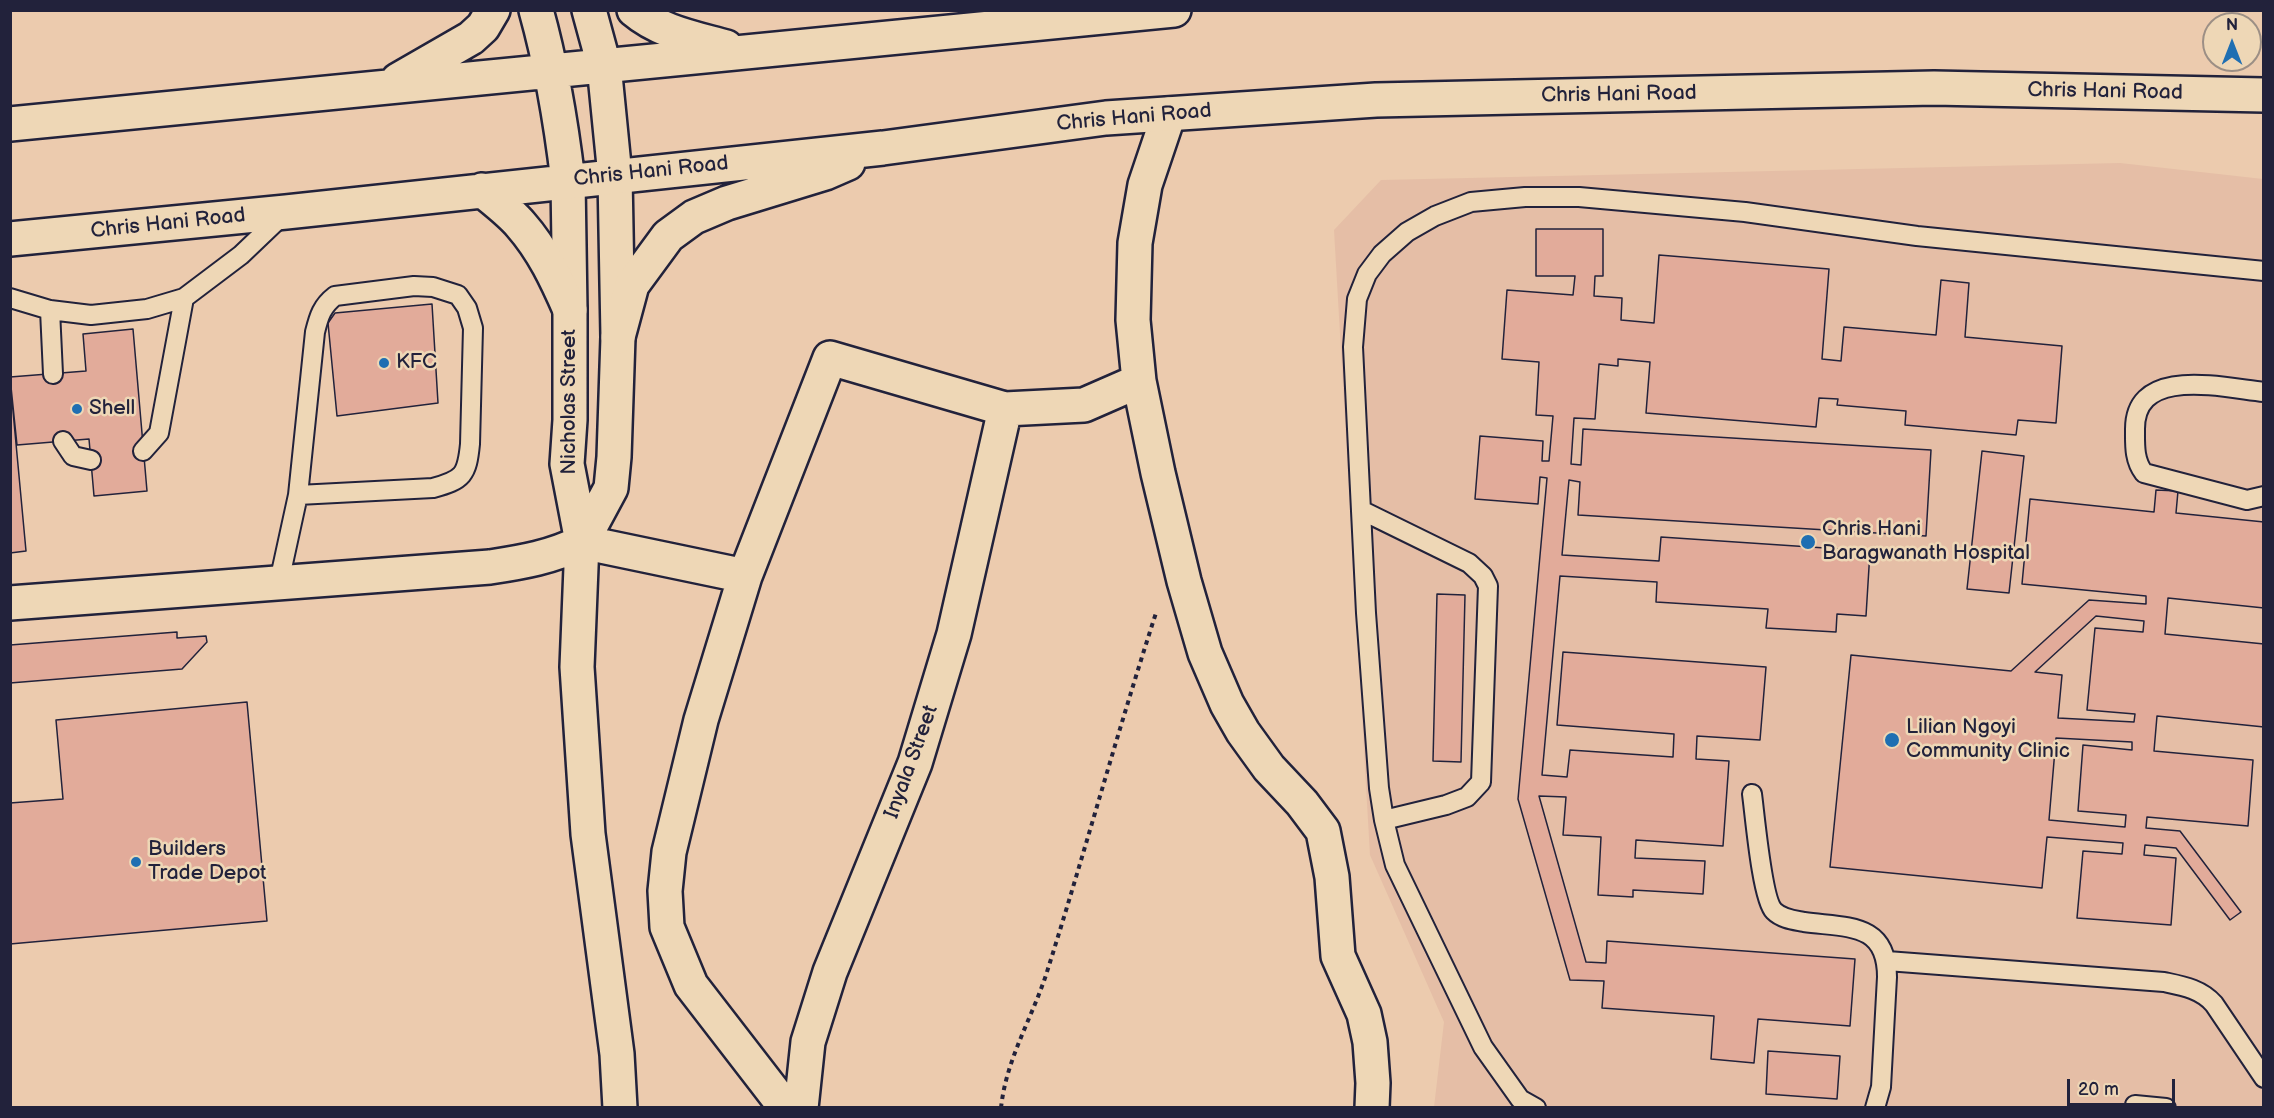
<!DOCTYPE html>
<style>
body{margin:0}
#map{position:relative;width:2274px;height:1118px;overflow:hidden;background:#eccbae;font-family:"Balsamiq Sans",sans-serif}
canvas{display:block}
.frame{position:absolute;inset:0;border:12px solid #22223b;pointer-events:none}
.north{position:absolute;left:2202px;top:12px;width:60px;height:60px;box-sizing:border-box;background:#eed7b6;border:2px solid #9c8f85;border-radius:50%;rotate:0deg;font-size:16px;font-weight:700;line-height:24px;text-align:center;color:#22223b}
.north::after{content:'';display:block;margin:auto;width:21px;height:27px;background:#1f6fb2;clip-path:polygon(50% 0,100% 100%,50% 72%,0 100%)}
.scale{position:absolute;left:2067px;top:1079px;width:108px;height:27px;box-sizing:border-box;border:3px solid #22223b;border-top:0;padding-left:8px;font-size:18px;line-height:21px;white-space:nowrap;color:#22223b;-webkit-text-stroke:4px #eed7b6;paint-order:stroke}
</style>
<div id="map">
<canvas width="2274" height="1118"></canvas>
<div class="frame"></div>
<div class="north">N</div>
<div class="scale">20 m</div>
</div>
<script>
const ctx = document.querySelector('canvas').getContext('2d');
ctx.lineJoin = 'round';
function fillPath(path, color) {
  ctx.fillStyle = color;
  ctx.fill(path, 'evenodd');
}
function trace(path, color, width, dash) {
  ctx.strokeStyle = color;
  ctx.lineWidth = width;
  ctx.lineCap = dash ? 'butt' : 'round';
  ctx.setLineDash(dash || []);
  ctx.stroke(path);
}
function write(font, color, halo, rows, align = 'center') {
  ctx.font = font + ' "Balsamiq Sans",sans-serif';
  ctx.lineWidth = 5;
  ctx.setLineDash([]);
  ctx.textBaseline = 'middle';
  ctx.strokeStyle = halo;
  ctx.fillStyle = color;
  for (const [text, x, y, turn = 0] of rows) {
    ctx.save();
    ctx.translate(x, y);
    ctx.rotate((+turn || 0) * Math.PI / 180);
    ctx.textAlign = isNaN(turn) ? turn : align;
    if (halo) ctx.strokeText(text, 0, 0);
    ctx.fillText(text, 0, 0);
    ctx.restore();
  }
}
fillPath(new Path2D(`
 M2120 163 2263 179V1107H1434L1444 1022 1370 855 1334 230 1381 180Z`), '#e5bea6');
const building = new Path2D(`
 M1536 229H1603V276H1595L1594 296 1622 298 1621 320 1654 323 1659 255 1829 269 1822 359 1841 361 1844 327 1936 335 1941 280 1969 283 1965 337 2062 346 2056 423 2018 420 2016 435 1905 425 1906 411 1837 405 1838 399 1819 398 1816 427 1646 413 1650 362 1618 359V366L1599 364 1595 419 1574 418 1571 464 1581 465 1583 429 1931 450 1926 536 1578 515 1580 482 1569 480 1562 555 1659 561 1661 537 1870 551 1866 616 1837 614 1836 632 1766 628 1768 609 1656 602 1657 582 1560 576 1542 775 1567 777 1570 750 1673 757 1674 734 1557 725 1563 652 1766 667 1760 740 1697 736 1696 759 1729 761 1723 846 1636 840 1635 858 1705 861 1703 894 1633 890V897L1598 895 1601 837 1563 835 1566 797 1539 796 1586 962 1606 963 1607 941 1855 959 1850 1026 1758 1019 1754 1063 1711 1059 1714 1016 1602 1008 1604 981 1570 980 1518 799 1547 478 1540 477 1538 504 1475 499 1480 436 1543 441 1542 461H1549L1553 416 1536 415 1539 362 1502 359 1507 290 1573 295 1575 276H1536Z
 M432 304 438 403 337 416 328 323 335 313Z
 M133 329 147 491 94 496 89 439 17 445 10 377 86 371 83 334Z
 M10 379 26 551 10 553Z
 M1982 451 2024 456 2009 593 1967 589Z
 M2156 490 2178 491 2176 513 2264 522V608L2168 598 2165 634 2264 644V727L2157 716 2154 751 2253 760 2248 826 2147 817 2146 828 2180 831 2241 912 2230 920 2176 848 2145 845 2144 855 2176 858 2171 925 2077 918 2083 851 2122 854 2123 843 2047 837 2042 888 1830 867 1851 655 2011 671 2089 600 2146 604V596L2022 584 2030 499 2154 512ZM2096 616 2144 621 2143 632 2095 628 2087 710 2135 714 2134 722 2058 718 2062 675 2035 672ZM2056 738 2132 742V750L2083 745 2078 811 2126 815 2125 827 2049 820Z
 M1437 594 1465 595 1461 762 1433 761Z
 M177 632V638L206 636 207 642 182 669 10 683V645Z
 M247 702 267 921 10 944V803L63 799 56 720Z
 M1768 1051 1840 1056 1837 1099 1766 1094Z`);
fillPath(building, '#e2ab9a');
trace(building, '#22223b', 1.5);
const lane = new Path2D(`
 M10 298 50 310 91 315 147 309 184 298 241 255 285 213
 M50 310 53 374
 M2264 392C2224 388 2135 365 2135 429 2135 445 2134 460 2144 473L2247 500 2264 496
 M63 441 73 456 91 460
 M143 451 159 433 184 298
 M1361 510 1469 563 1483 576 1488 586 1481 782 1467 797 1446 805 1384 820
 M279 582 298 495 315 332C319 316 322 306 335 296L414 286 433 287 458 295 467 308 473 328 470 444C467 475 463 480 433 488L298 495
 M1752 794C1755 816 1762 899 1774 911 1782 919 1794 920 1804 922 1847 928 1887 922 1887 977L1881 1087 1875 1108
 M1887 961 2164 982C2183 986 2201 989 2214 1004L2264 1078
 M2135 1105 2166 1108
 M1536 1108 1520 1099 1483 1047 1395 865 1384 820 1379 788 1366 613 1353 347 1357 299 1367 274 1382 254 1407 232 1435 216 1471 202 1525 197H1579L1745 212 1917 236 2264 271`);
const street = new Path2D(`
 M1169 114 1145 185 1135 243 1133 320 1139 381 1158 473 1184 581 1205 653 1227 704 1243 732 1269 768 1302 803 1323 831 1332 877 1338 956 1364 1014 1370 1042 1373 1083 1372 1108
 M568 181 570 310V420L567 464 582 542 577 667 588 834 617 1054 620 1108
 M582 542 611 488 614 457 618 337 615 176
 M10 603 490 567C523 562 552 557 582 542L745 576
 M786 1108 691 985 667 927 665 891 669 852 701 720 745 576 830 358 1005 409 1084 405 1139 381
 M801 1108 808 1042 830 972 915 763 954 634 1005 409`);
const secondary = new Path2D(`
 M536 10C552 67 561 122 568 181
 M589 10 604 65 615 176
 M634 10C660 32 694 38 726 47
 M398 80 471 38 483 27 493 10
 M10 124 1174 10
 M482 190C495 201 510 212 521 225 543 250 557 280 570 310
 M10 239 286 212 883 148 1106 118 1376 100 1934 88 2264 95
 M618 337 632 285 668 236 694 217 727 203 825 173 848 163`);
trace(lane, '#22223b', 22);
trace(street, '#22223b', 38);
trace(secondary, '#22223b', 38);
trace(new Path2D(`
 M1001 1108C1006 1060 1031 1020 1046 975 1084 855 1117 733 1156 613`), '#22223b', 4, [4.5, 4.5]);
trace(lane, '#eed7b6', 18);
trace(street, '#eed7b6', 33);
trace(secondary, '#eed7b6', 33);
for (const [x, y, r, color] of [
 [384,363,6,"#1f6fb2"],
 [77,409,6,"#1f6fb2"],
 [1808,542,8,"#1f6fb2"],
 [1892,740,8,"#1f6fb2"],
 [136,862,6,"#1f6fb2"]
]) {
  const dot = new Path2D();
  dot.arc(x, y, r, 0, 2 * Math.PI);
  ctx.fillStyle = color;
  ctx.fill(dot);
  trace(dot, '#eed7b6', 2);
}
write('21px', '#22223b', '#eed7b6', [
 ["Chris Hani Road",2105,92,1],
 ["Chris Hani Road",1619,95,-1],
 ["Chris Hani Road",1134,118,-5],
 ["Chris Hani Road",651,172,-6],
 ["Chris Hani Road",168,224,-6],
 ["Nicholas Street",570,402,-90],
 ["Inyala Street",912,762,-70]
]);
write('21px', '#22223b', '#eed7b6', [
 ["KFC",396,363],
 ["Shell",89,409],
 ["Chris Hani",1822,530],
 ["Baragwanath Hospital",1822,554],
 ["Lilian Ngoyi",1906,728],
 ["Community Clinic",1906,752],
 ["Builders",148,850],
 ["Trade Depot",148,874]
], 'left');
</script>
